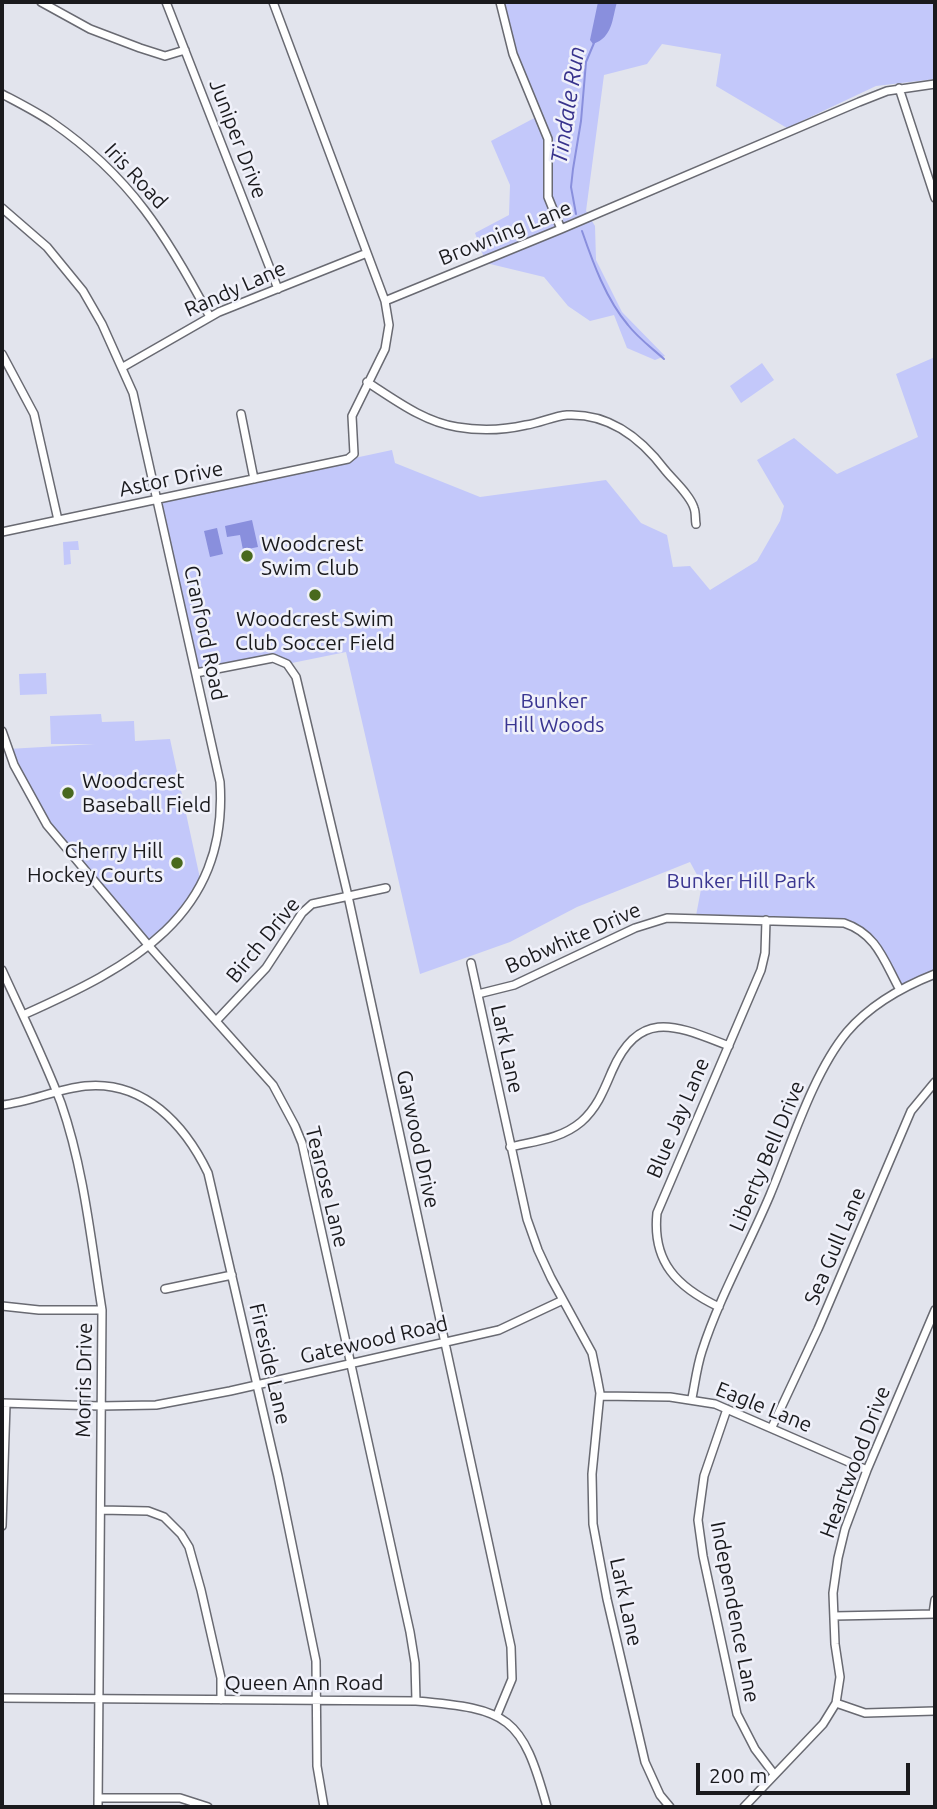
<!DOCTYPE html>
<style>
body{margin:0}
#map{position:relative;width:937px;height:1809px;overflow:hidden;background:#e2e4ed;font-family:Ubuntu,sans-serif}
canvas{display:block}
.frame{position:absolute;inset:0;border:4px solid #1a1a1d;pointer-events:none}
.scale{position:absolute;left:696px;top:1763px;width:214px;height:32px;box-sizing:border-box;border:4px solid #1a1a1d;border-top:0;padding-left:9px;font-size:21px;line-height:24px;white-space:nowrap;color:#1a1a1d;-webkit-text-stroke:5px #f0f1fa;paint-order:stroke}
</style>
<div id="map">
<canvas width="937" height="1809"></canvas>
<div class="frame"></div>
<div class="scale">200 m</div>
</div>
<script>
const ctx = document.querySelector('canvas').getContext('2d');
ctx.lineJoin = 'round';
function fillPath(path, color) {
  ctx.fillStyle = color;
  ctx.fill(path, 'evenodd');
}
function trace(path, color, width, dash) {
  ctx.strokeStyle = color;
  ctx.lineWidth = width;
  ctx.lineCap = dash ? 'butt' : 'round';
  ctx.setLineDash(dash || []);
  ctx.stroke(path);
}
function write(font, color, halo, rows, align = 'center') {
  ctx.font = font + ' Ubuntu,sans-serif';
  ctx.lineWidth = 5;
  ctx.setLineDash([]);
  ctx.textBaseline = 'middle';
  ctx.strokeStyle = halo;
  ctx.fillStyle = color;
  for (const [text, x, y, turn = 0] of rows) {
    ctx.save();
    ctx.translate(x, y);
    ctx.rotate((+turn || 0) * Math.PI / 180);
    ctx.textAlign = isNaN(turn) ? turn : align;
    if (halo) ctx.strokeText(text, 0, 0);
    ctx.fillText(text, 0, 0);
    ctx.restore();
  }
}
fillPath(new Path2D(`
 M499 2H935V79L876 86 787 128 716 86 721 54 662 44 647 64 604 75 586 211 595 226 596 260 622 312 665 356 655 360 627 348 614 315 590 321 568 306 544 277 486 263 475 233 509 215 510 185 491 141 540 115Z
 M935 357V980L899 989 870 941 844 923 695 921 702 884 690 862 577 907 510 942 420 974 346 652 287 664 279 659 196 673 158 500 392 450 395 463 480 497 606 480 641 523 667 535 673 567 690 566 710 590 757 561 780 521 784 506 757 460 794 438 837 474 918 437 896 374Z
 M762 363 774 380 741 403 730 386Z
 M78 541 79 550H70L71 564 64 565 63 542Z
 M46 673 47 694 20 695 19 674Z
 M101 714 102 722 134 721 135 741 170 739 201 883 194 896 149 946 47 825 8 749 95 744H51L50 716Z`), '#c3c8fa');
fillPath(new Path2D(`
 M598 2H617C612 19 613 37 593 44L590 40Z
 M252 520 258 547 243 550 240 535 227 537 225 526Z
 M217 528 223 554 210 557 204 531Z`), '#898fdd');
trace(new Path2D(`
 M576 214 571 187 573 169 581 121 586 62 594 43
 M582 231C593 263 606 299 628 325 638 338 652 348 664 359`), '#898fdd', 2);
const minor = new Path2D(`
 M41 2 90 29 140 48 165 56 185 50
 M166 2 278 289
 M500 2 513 54 548 139V197L561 229
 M899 88 935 198
 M2 94C19 103 37 112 53 123 130 176 167 236 210 317
 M2 208 47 247 83 291 102 324 133 393 220 782C229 917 130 967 23 1015
 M385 301 561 229 859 102 887 91 935 84
 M2 354 34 414 58 520
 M123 367 219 312 367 253
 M367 382C395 400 424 422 457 427 480 431 504 430 526 425 540 423 554 416 567 415 609 413 641 438 665 470 674 481 690 495 694 508 696 513 695 519 696 524
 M241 414 254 479
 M2 532 348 459 354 454 352 416 385 349 389 325 385 301 273 2
 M196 673 273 658 287 664 296 677 348 896 511 1647 512 1679 497 1715
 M2 731 14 765 47 825 149 946 273 1085 295 1126 302 1143 410 1632 415 1663 416 1701
 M471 963 527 1219 538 1250 551 1278 592 1353 597 1377 600 1393 592 1474 593 1524 607 1599 645 1762 660 1795 670 1807
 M2 970C22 1014 44 1058 61 1103 84 1169 91 1241 102 1310L98 1807
 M478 994 514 985 635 928 667 918 844 923C877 934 884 961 900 990
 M217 1020 266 968 302 913 312 904 386 888
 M2 1105C30 1102 57 1089 85 1086 144 1080 185 1125 208 1173L278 1476 316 1661 317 1766 324 1807
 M510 1147C535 1141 561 1139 581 1122 597 1108 604 1090 612 1071 640 1007 677 1026 729 1046
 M165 1289 232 1275
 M2 1306 39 1310H102
 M719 1307C677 1287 652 1262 657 1213L761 970 765 953 766 920
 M600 1396 670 1397 715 1404 867 1470
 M692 1398C695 1383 697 1366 702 1351 719 1298 748 1247 770 1195 791 1145 813 1073 847 1032 870 1005 902 987 935 974
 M2 1403 100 1406 156 1405 230 1391 499 1330 563 1300
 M727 1409 704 1476 698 1520 703 1556 737 1714 755 1749 774 1774
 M772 1427 818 1329 911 1111 935 1082
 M101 1510 148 1511 164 1517 181 1534 189 1547 201 1590 221 1678V1700
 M2 1526 6 1404
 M933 1614 935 1600
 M834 1616 935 1614
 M2 1698 416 1701C509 1709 522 1716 547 1807
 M836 1703 865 1713 935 1711
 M98 1798H180L208 1807
 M744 1807 823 1724 836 1703 840 1677 835 1644 833 1593 838 1558 845 1529 867 1470 935 1310`);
trace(minor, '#696a72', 10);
trace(minor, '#fff', 7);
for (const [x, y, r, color] of [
 [247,556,7,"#49691e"],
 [315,595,7,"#49691e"],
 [68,793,7,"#49691e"],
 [177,863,7,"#49691e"]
]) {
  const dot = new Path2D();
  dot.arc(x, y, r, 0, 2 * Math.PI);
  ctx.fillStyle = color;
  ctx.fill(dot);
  trace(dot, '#f0f1fa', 2.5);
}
write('21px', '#1a1a1d', '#f0f1fa', [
 ["Juniper Drive",238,139,69],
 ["Iris Road",136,176,47],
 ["Browning Lane",505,233,-22],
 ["Randy Lane",235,289,-24],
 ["Astor Drive",171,479,-12],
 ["Cranford Road",205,633,78],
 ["Bobwhite Drive",573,938,-24],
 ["Birch Drive",263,940,-51],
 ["Lark Lane",507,1049,78],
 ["Blue Jay Lane",678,1118,-67],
 ["Garwood Drive",418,1139,78],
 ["Liberty Bell Drive",767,1156,-67],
 ["Tearose Lane",327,1187,76],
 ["Sea Gull Lane",835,1246,-67],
 ["Gatewood Road",374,1340,-13],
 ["Fireside Lane",270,1364,77],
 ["Morris Drive",84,1380,-89],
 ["Eagle Lane",764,1407,22],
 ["Heartwood Drive",855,1462,-69],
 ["Lark Lane",626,1602,78],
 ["Independence Lane",735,1612,79],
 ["Queen Ann Road",304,1683]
]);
write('21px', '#1a1a1d', '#f0f1fa', [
 ["Woodcrest",261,544],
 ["Swim Club",261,568],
 ["Woodcrest Swim",315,619,"center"],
 ["Club Soccer Field",315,643,"center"],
 ["Woodcrest",82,781],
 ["Baseball Field",82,805],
 ["Cherry Hill",163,851,"right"],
 ["Hockey Courts",163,875,"right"]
], 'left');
write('21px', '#3a3691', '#f0f1fa', [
 ["Bunker",554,701],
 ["Hill Woods",554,725],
 ["Bunker Hill Park",741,881]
]);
write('italic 23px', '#38338d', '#f0f1fa', [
 ["Tindale Run",568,105,-81]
]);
</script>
